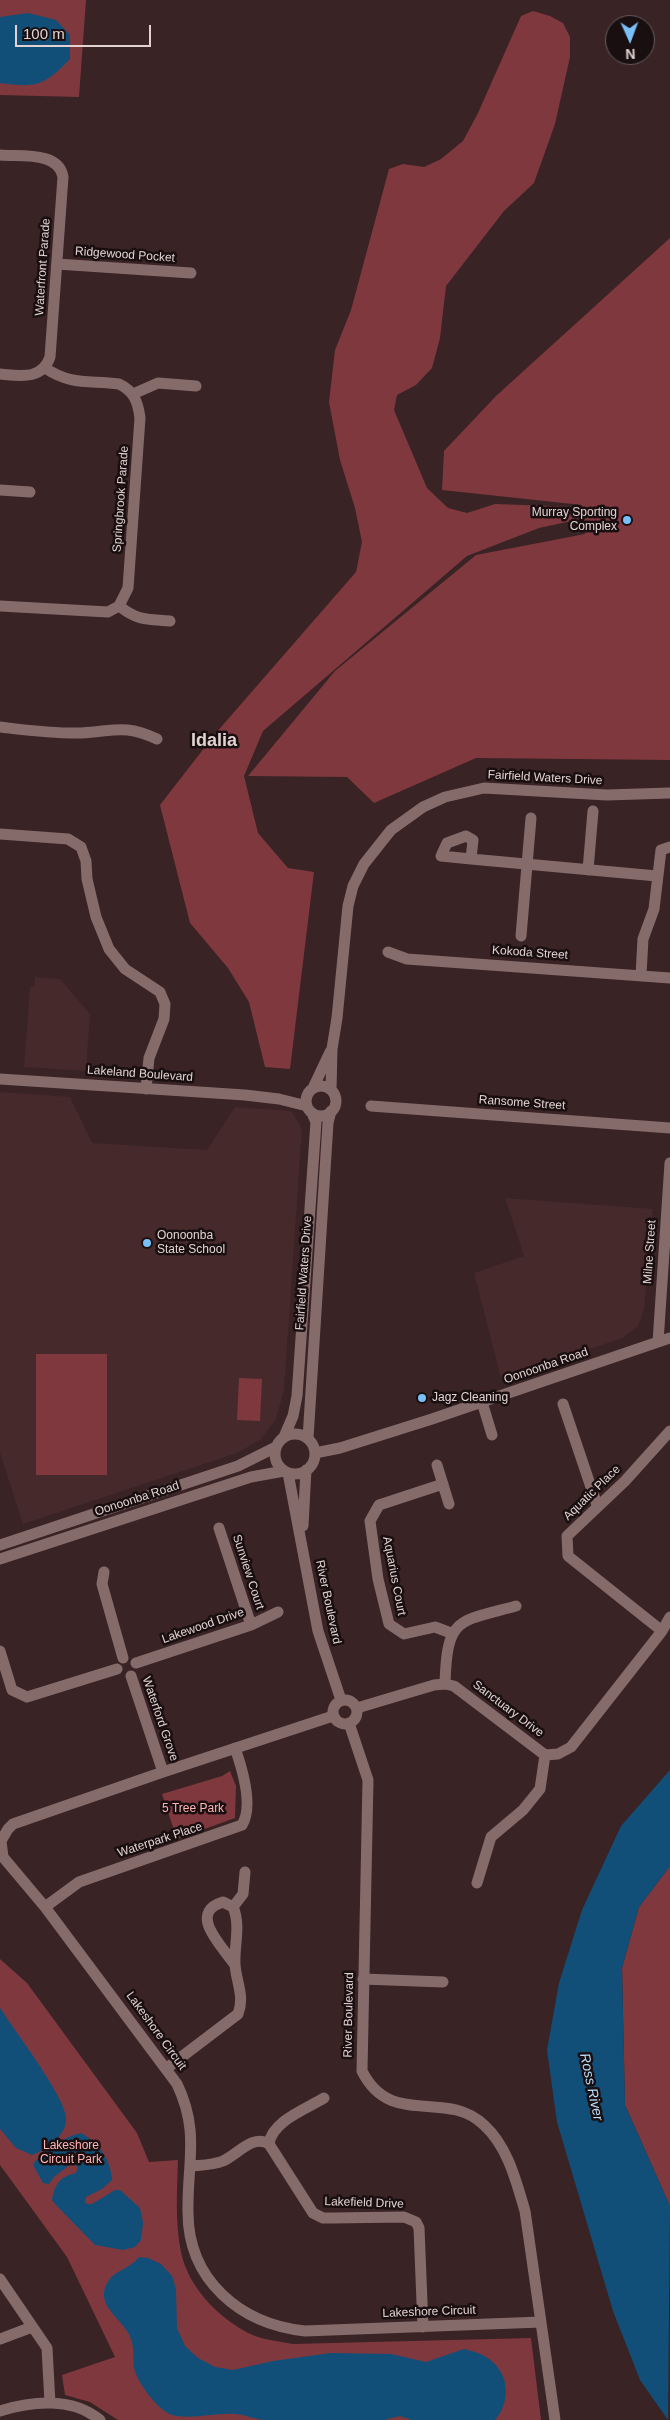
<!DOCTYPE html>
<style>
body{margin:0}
#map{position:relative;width:670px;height:2420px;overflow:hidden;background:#392324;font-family:Helvetica,sans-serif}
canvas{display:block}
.north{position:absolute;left:605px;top:15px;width:50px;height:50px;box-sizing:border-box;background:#190f10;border:1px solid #695d5e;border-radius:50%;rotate:178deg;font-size:14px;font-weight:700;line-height:20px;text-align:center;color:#e2d2d2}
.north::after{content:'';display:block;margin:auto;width:18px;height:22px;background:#79bff8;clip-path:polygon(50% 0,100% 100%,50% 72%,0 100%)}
.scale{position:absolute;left:15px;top:25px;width:136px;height:22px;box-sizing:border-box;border:2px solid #e2d2d2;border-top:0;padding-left:6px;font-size:15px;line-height:18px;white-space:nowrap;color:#e2d2d2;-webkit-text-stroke:4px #190f10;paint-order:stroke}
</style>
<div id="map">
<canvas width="670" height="2420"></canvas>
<div class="north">N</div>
<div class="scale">100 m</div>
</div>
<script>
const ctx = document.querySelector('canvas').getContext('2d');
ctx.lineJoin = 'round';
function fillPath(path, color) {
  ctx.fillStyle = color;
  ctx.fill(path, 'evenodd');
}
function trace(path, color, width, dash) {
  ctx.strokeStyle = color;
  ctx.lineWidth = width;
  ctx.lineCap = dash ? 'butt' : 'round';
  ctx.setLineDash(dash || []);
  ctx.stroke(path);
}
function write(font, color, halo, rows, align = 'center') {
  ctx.font = font + ' Helvetica,sans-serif';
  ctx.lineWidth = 5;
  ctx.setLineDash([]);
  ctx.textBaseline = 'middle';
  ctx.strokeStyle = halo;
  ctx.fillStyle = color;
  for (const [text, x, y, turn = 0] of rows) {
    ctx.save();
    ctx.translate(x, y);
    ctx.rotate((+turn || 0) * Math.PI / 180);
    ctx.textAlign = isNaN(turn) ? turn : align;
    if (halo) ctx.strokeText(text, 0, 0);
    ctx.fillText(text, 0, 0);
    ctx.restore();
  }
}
fillPath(new Path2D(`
 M35 977 60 979 90 1014 86 1071 24 1067 30 987H34Z
 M0 1092 70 1097 92 1143 207 1150 235 1107 291 1111 302 1128 284 1390 276 1419 260 1440 237 1453 23 1524 0 1453Z
 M505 1198 653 1209 644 1310 638 1326 623 1338 501 1378 474 1273 524 1256Z`), '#46292a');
fillPath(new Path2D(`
 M0 0H86L79 97 0 95Z
 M533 11 550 16 563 23 570 37V57L555 124 534 183 504 211 446 286 440 338 432 368 416 385 397 395 394 410 427 488 448 508 467 513 495 504 580 507 581 519 539 528 467 556 263 731 244 776 258 833 288 868 314 872 290 1069 265 1067 249 1002 228 968 190 923 160 805 215 734 356 572 362 542 355 508 340 460 329 402 335 350 351 310 389 169 403 164 424 167 441 159 463 141 478 113 521 16Z
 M670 238V760L476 758 374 803 347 777 248 776 335 671 476 555 585 534 582 505 442 490 444 451 496 396Z
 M36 1354H107V1475H36Z
 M239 1378 262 1379 260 1421 237 1420Z
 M230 1771 236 1786 235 1818 177 1839 162 1794 222 1776Z
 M670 1866V2206L625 2105 622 1968 639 1907Z
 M0 1959 27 1983 137 2133 149 2162 178 2160C177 2191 175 2222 181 2252 188 2287 218 2317 248 2333 262 2340 278 2341 293 2344L531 2338 541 2420H118L90 2402 65 2395 62 2375 115 2357 67 2257 0 2165Z`), '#7f383e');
fillPath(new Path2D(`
 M28 13 56 20 70 35V59C44 86 37 88 0 83V17Z
 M670 1770V1866L639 1907 622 1968 625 2105 670 2206 668 2420 640 2380 613 2311 557 2122 547 2050 559 1983 582 1910 621 1826Z
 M0 2008C14 2030 64 2095 66 2117 68 2134 47 2150 32 2155L16 2148 0 2129Z
 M81 2133C99 2143 111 2160 112 2180L102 2189 86 2197 85 2202 87 2204H92L115 2190H120L140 2208 143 2223 141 2240 135 2247 123 2250 95 2245 56 2205 52 2200C55 2184 59 2177 76 2173L78 2167 72 2163 54 2177 49 2184 43 2183 33 2165C42 2151 66 2136 81 2133Z
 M139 2257 148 2258 161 2264 172 2276 176 2289 177 2328 185 2346 198 2358 215 2367 233 2370 273 2361 331 2353 391 2354 426 2362 464 2349C471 2351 480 2353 486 2357 509 2371 512 2400 495 2420H412L400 2416 384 2420C345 2420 305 2420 266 2420 256 2420 246 2415 236 2414 215 2412 192 2420 172 2415 157 2409 138 2384 134 2368 133 2360 134 2351 132 2342 127 2319 91 2307 109 2280 116 2270 131 2268 139 2257Z`), '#114f79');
trace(new Path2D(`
 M0 155C20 157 59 151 63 177L50 357C42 380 21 376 0 374
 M57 264 191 273
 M133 394 158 383 196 386
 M0 490 30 492
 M0 606 108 612 119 606 128 588 140 418C138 402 134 391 119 384 89 380 72 386 45 368
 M119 606C138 621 147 619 170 621
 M0 727C26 730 55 734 82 733 115 731 125 724 157 739
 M0 834 68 839 81 847 86 861 87 879 96 917 109 949 125 969 160 992 165 1004 164 1019 149 1058 146 1089
 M471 859 473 840 466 836 447 843 441 856 471 859 657 876
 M588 870 593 811
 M521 936 531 818
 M388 952 407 959 670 978
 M641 975 643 939 654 909 661 850 670 847
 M0 1079 245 1095 279 1099 307 1106
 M306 1101a15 15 0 1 1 30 0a15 15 0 1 1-30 0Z
 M313 1088 330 1052
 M331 1090 332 1049 337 1018 348 906 353 886 364 864 391 830 423 807 445 797 484 788 607 795 670 793
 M371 1106 670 1128
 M658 1342 670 1163
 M482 1402 492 1435
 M563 1404 597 1505
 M275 1454a20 20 0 1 1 40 0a20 20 0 1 1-40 0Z
 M284 1437 293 1416 297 1396 316 1122 312 1113
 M308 1438 328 1123 331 1111
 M315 1453 340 1448 432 1419 670 1338
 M437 1465 449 1504
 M288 1473 318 1631 341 1700
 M443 1484 379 1505 370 1521 378 1579 389 1624 404 1634 435 1627 451 1633
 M303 1526 306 1470
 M219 1528 251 1625
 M0 1545 238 1466 276 1447
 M0 1559 251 1477 284 1471
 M104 1572 102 1584 123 1658
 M662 1631 568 1556 567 1536 625 1481 670 1431
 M0 1651 12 1690 27 1697 117 1669
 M136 1663 251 1625 278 1612
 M131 1676 163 1772
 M445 1684C447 1617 457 1622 516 1606
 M333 1712a12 12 0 1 1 24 0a12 12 0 1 1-24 0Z
 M357 1708 434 1685 445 1684 454 1686 545 1755 558 1754 571 1747 662 1631 670 1617
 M333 1716 163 1772 13 1824 8 1829 1 1841 3 1857 45 1907 177 2084C200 2132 187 2163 188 2212 188 2280 240 2324 305 2331L541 2322
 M349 1723 368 1780 362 2071C391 2129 445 2088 484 2125 508 2147 516 2181 525 2211L555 2420
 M477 1883 491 1837 523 1810 540 1789 545 1755
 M45 1907 79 1882 242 1825C254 1806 242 1768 235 1748
 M233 1907 243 1894 245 1872
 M363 1979 443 1982
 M167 2068 238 2014C245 1996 236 1982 235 1964 234 1945 241 1925 233 1907L223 1902C187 1913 222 1946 235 1965
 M269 2144C272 2121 306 2109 324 2098
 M192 2166C203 2165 213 2165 223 2161 238 2154 253 2134 269 2144L313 2213 323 2218H333L404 2217 416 2222 419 2228 423 2327
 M0 2279 47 2348 50 2403
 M0 2339 32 2327
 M0 2411C32 2401 73 2397 100 2420`), '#866b6b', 11);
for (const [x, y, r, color] of [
 [627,520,5,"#79bff8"],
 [147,1243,5,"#79bff8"],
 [422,1398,5,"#79bff8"]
]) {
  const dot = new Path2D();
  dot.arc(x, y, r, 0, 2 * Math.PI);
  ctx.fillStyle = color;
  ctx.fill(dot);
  trace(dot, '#190f10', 2);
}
write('12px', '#e2d2d2', '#190f10', [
 ["Ridgewood Pocket",125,255,4],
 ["Waterfront Parade",43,267,-86],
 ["Springbrook Parade",121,499,-86],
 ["Fairfield Waters Drive",545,778,3],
 ["Kokoda Street",530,953,4],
 ["Lakeland Boulevard",140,1074,4],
 ["Ransome Street",522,1103,4],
 ["Milne Street",650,1252,-86],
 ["Fairfield Waters Drive",304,1273,-86],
 ["Oonoonba Road",546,1366,-19],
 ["Aquatic Place",592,1493,-44],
 ["Oonoonba Road",137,1499,-18],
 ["Sunview Court",248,1572,72],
 ["Aquarius Court",394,1576,79],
 ["River Boulevard",328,1602,78],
 ["Lakewood Drive",203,1626,-19],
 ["Sanctuary Drive",508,1709,37],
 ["Waterford Grove",160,1719,71],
 ["Waterpark Place",160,1840,-18],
 ["River Boulevard",349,2015,-89],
 ["Lakeshore Circuit",156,2031,54],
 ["Lakefield Drive",364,2203,2],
 ["Lakeshore Circuit",429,2312,-2]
]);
write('12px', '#e2d2d2', '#190f10', [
 ["Murray Sporting",617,513,"right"],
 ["Complex",617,527,"right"],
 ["Oonoonba",157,1236],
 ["State School",157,1250],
 ["Jagz Cleaning",432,1398]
], 'left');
write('12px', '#ffb4b6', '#190f10', [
 ["5 Tree Park",193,1809],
 ["Lakeshore",71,2146],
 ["Circuit Park",71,2160]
]);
write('italic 14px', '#b9defe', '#190f10', [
 ["Ross River",591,2087,78]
]);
write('bold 18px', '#e2d2d2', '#190f10', [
 ["Idalia",214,741]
]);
</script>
